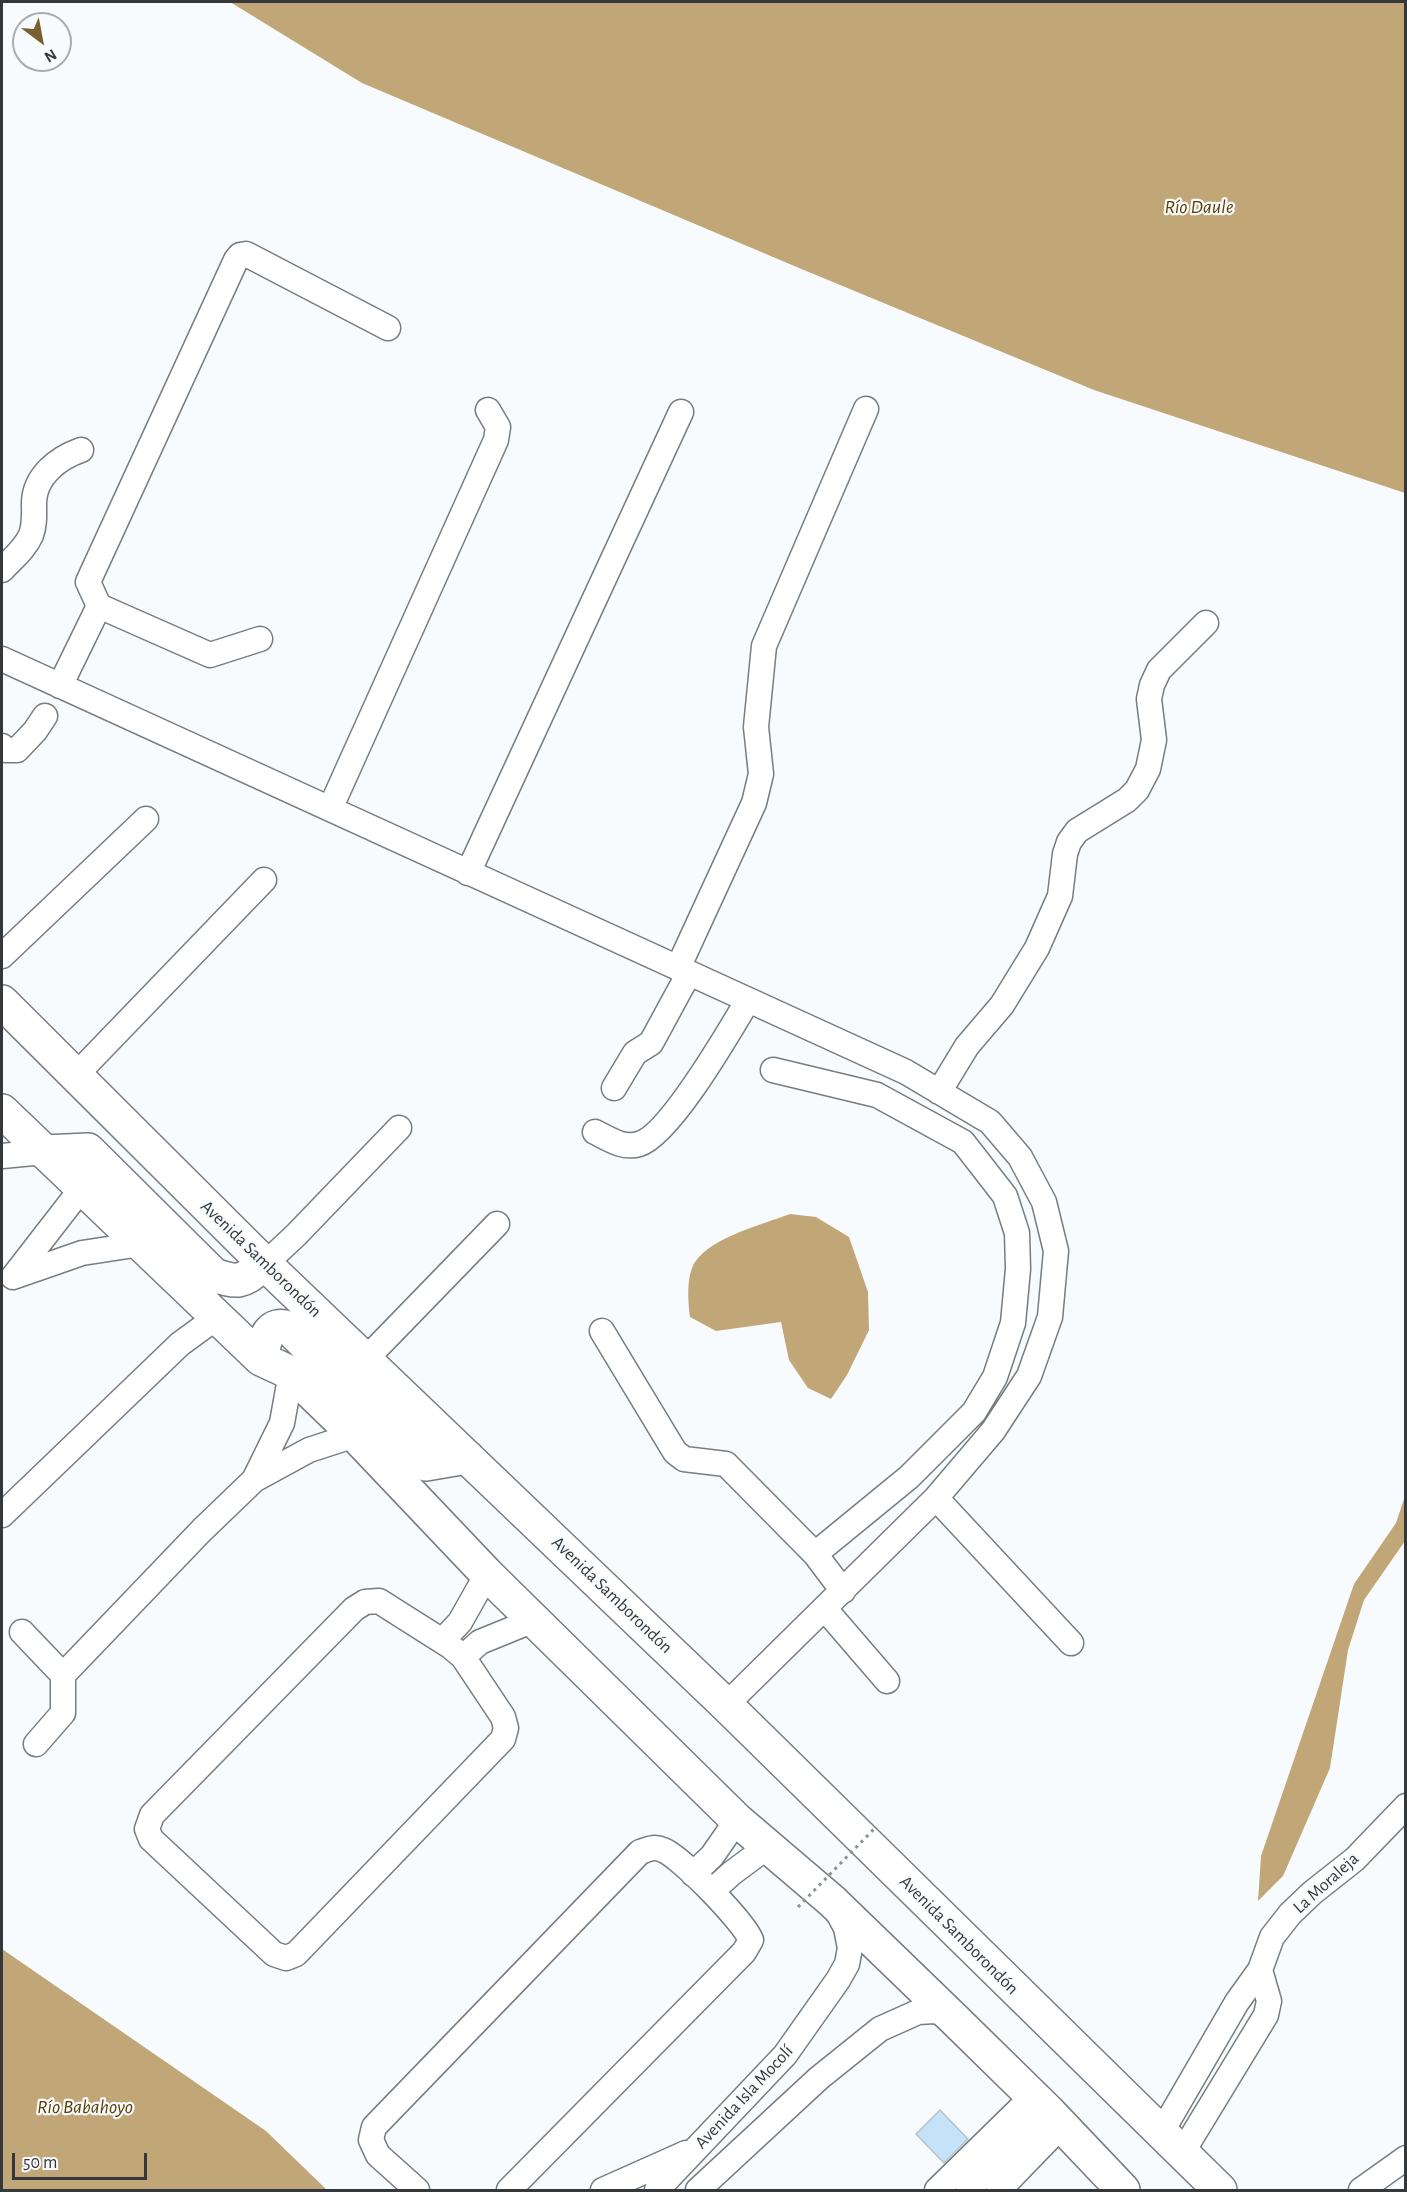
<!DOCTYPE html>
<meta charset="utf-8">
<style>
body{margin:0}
#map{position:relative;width:1407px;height:2192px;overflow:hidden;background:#f7fbfd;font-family:"Alegreya Sans",sans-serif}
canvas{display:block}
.frame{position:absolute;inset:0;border:3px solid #35383b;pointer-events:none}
.north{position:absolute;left:12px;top:12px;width:60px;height:60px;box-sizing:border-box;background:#f7fbfd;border:2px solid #a9adaf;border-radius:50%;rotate:148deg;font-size:16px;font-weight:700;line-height:24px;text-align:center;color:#35383b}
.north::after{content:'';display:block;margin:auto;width:21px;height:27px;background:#785f30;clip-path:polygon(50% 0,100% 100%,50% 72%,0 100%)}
.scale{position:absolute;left:12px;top:2153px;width:135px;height:27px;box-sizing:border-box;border:3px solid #35383b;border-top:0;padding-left:8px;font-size:18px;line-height:21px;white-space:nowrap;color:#35383b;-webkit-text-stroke:4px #f7fbfd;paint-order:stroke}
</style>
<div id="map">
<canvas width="1407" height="2192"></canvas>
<div class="frame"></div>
<div class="north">N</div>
<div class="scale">50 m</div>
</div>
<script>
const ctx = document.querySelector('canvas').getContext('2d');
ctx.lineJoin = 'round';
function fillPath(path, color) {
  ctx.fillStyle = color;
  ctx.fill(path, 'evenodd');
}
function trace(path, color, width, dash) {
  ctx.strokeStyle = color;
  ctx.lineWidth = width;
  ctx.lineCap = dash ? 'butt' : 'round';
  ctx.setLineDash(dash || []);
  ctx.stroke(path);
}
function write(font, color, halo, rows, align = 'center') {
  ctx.font = font + ' "Alegreya Sans",sans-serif';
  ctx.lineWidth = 4.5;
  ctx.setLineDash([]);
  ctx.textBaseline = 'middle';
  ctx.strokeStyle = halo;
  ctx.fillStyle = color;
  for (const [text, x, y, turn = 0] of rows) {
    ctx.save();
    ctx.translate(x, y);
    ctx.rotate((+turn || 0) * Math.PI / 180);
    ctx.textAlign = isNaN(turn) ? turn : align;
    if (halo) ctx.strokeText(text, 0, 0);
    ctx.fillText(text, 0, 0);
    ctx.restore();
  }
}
fillPath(new Path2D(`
 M230 2H1405V493L1094 390 799 268 362 83Z
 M790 1214 816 1217 849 1237 868 1292 869 1330 847 1375 831 1399 808 1388 789 1360 781 1322 716 1331 690 1317C688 1301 686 1276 695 1262 712 1237 761 1225 790 1214Z
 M1405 1496V1541L1364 1600 1348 1650 1330 1768 1283 1876 1258 1901 1261 1856 1354 1584 1396 1523Z
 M2 1949 266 2131 327 2190H2Z`), '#c1a777');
const building = new Path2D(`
 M940 2110 968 2139 944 2163 916 2134Z`);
fillPath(building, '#c5e2f8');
trace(building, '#b9c2c9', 1.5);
const minor = new Path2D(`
 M2 570C12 559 25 549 31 535 35 524 34 514 34 502 35 476 58 458 81 450
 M99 606 88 582 236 260 240 255 246 254 388 328
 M2 659 906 1072 990 1122 1020 1157 1044 1202 1056 1251 1050 1317 1029 1376 993 1431 936 1498 726 1705
 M60 686 99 606 210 655 260 639
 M2 746 6 750H17L35 731 45 716
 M330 809 496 440 498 427 488 410
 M468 873 681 412
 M2 956 146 819
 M678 968 754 803 761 774 756 727 764 646 866 409
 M773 1070 877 1095 963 1142 1005 1196 1017 1233 1018 1269 1013 1323 995 1377 974 1412 909 1477 815 1554
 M76 1075 264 880
 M614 1088 635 1053 651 1043 689 973
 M939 1092 967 1046 1002 1005 1037 948 1060 896 1065 854 1069 842 1077 831 1127 800 1137 790 1148 769 1154 740 1149 699 1152 685 1159 670 1206 623
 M595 1132C609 1139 623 1149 639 1144 670 1135 730 1030 748 1000
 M2 1156 44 1152
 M265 1264 296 1235 399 1128
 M13 1277 82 1253 141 1244
 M13 1277 82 1188
 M602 1331 675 1452 684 1459 726 1464 815 1554 843 1591
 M365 1360 497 1224
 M254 1480 282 1423 291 1373
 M936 1498 1071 1643
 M2 1515 180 1344 217 1317
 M379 1601 450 1646 463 1657 503 1717 506 1728 503 1739 296 1954 286 1958 274 1954 151 1839 147 1829 152 1815 354 1609 365 1602Z
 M825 1609 887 1681
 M22 1632 63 1675
 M442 1641 460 1622 487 1574
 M463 1657 480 1642 534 1620
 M36 1744 63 1713V1675L202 1530 254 1480 309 1450 355 1435
 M693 1874 712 1856 737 1820
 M712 1891 732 1873 767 1847
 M1260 1970 1272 1937 1290 1914 1312 1893 1355 1859 1406 1806
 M1161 2133 1237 2002 1260 1970 1269 2001 1266 2015 1182 2153
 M417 2190 378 2155 371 2140 374 2127 640 1852C649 1849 654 1846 663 1850 680 1856 744 1922 751 1940L744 1952 509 2190
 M603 2190 686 2153
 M657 2190 785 2055 838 1980 847 1964 850 1948 846 1928 836 1909
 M698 2190 819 2078 880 2029 918 2012 935 2011 952 2017
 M937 2190 1033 2096
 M968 2190 1048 2111
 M999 2190 1062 2125
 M1361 2190 1406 2158`);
const highway = new Path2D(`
 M2 1002 265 1264 726 1705 1220 2190
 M2 1111 261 1359 291 1373 355 1435 487 1574 737 1820 832 1901 952 2017 1048 2111 1123 2190
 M44 1152 88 1150 214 1275C241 1285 243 1280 265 1264
 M261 1359C265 1342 266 1321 289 1328L426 1464 467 1457`);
trace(minor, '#757d83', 27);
trace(highway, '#757d83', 36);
trace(minor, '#fff', 24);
trace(highway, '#fff', 33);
trace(new Path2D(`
 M798 1907 874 1829`), '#8d9193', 3, [3, 4.5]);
write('18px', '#35383b', '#f7fbfd', [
 ["Avenida Samborondón",261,1259,44],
 ["Avenida Samborondón",612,1595,44],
 ["La Moraleja",1326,1883,-42],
 ["Avenida Samborondón",959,1935,45],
 ["Avenida Isla Mocolí",744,2097,-47]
]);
write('italic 20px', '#593e00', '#f7fbfd', [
 ["Río Daule",1199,207],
 ["Río Babahoyo",85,2107]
]);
</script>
